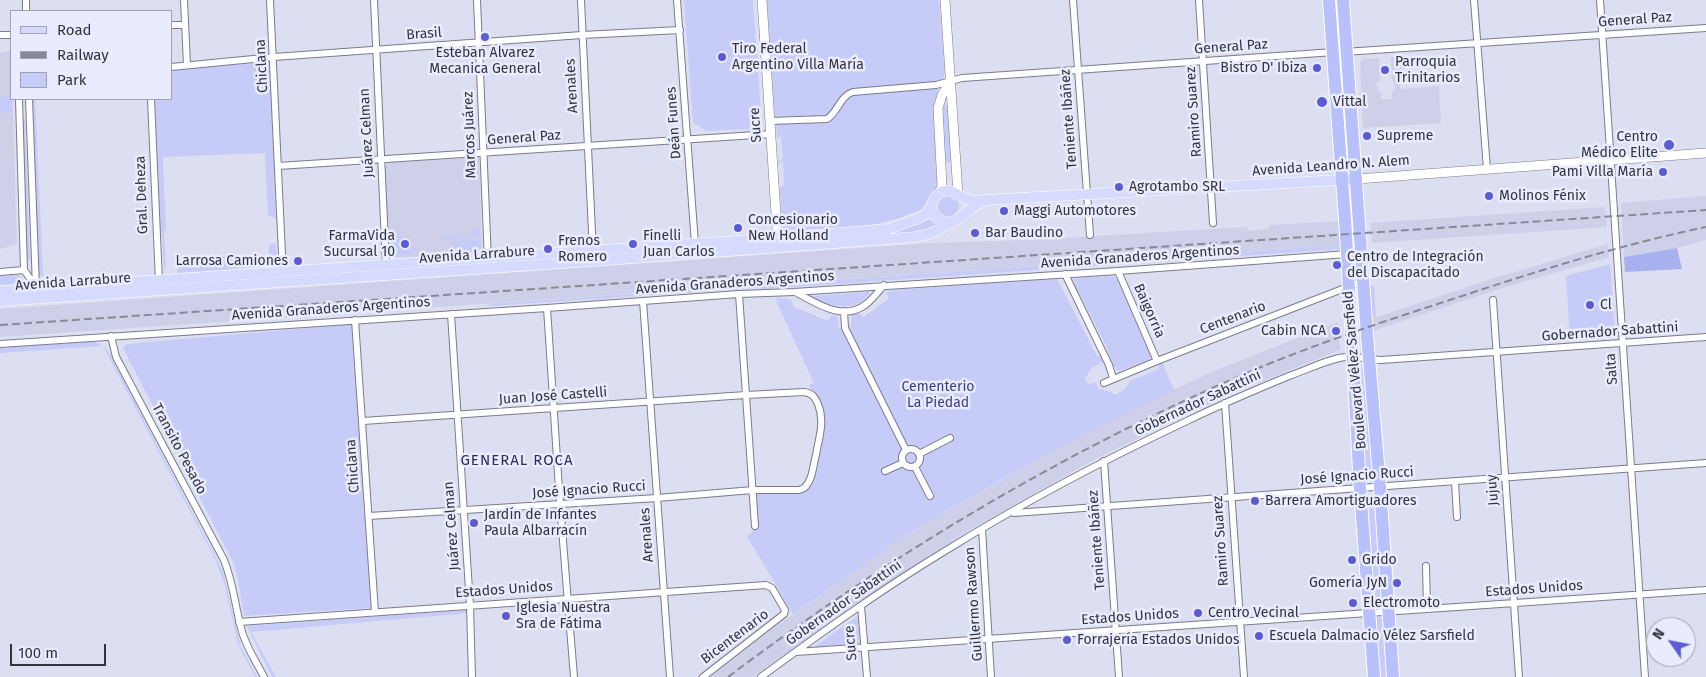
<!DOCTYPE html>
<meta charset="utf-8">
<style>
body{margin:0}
#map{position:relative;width:1706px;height:677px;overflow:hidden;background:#dcdff1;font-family:"Fira Sans",sans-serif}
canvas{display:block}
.legend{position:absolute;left:10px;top:10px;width:162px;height:90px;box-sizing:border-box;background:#e9ecfe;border:1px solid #a0a2b0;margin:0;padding:6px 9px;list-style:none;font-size:15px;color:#33343b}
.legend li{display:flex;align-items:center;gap:10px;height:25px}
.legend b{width:25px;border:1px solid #a0a2b0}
.north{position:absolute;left:1646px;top:617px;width:50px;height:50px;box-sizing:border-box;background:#e9ecfe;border:1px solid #a0a2b0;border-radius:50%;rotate:303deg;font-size:14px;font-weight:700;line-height:20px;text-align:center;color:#33343b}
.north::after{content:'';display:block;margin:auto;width:18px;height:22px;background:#5d5bd3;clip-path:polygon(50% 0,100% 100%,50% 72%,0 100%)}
.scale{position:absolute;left:10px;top:644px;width:96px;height:22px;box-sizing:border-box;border:2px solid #33343b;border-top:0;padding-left:6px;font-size:15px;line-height:18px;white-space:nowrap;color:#33343b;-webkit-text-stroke:4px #e9ecfe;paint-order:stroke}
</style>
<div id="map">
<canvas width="1706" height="677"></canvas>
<ul class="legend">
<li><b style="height:6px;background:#d5dafe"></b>Road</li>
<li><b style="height:6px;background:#878996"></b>Railway</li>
<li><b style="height:14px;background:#c6cbf7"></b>Park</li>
</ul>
<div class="north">N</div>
<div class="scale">100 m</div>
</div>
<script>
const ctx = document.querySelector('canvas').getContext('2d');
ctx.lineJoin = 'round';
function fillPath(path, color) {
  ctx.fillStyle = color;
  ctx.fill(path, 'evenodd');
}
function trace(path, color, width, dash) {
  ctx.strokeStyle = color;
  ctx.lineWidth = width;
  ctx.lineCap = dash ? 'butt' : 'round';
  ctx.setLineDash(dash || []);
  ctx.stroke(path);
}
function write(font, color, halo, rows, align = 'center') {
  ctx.font = font + ' "Fira Sans",sans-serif';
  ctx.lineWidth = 5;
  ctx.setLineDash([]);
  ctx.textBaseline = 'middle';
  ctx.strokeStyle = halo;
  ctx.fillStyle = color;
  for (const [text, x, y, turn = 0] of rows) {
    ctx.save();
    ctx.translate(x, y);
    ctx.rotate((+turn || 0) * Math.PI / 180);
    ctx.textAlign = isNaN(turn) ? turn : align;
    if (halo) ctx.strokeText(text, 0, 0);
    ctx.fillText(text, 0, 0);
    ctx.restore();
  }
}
fillPath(new Path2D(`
 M11 51 17 244 0 249V52Z
 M1414 56V68L1399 69 1400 89 1439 86 1441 123 1363 128 1360 63 1363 59 1379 58 1380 82H1377L1378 92H1381V99H1392V91H1395L1394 82 1392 81 1391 57Z
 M477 157 479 158 482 251 479 254 392 258 389 254 385 167 387 163Z
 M1706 196V240L1677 248 1624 257 1621 203Z
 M1605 207 1607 227 1372 243 1371 223Z
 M1342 221 1343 245 0 337V309L930 243 1028 240 1247 227 1248 231 1268 229 1270 225Z
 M1608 244 1609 257 1499 289 1369 332V320L1495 278Z
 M1338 322 1340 350 1235 392 1099 457 970 530 928 556 853 606 753 677H708L775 627 880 554 890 544 1053 451 1124 413 1214 371Z`), '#cdd0e8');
fillPath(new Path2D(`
 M684 0H753L761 115 749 129 706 131 693 122Z
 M767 0H939L945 72 943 79 937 82 851 89 842 96 847 98 853 95 936 87 939 92 935 100 934 107 937 187 922 209 900 218 872 225 790 233 783 228 780 188 784 185 783 161 778 164V162L783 159 781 136 777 139 776 124 827 116 791 118H775Z
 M267 62 270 64 276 218 268 215 265 153 163 157 166 231 164 232 166 268 164 269 162 232 159 230 154 99H171V70Z
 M11 96 12 112 0 113V97Z
 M32 99H35L43 276H39Z
 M945 104 948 106 951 161 949 164 946 161 943 105Z
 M24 118 25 120 30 259 29 260 27 259 22 120Z
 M937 206a11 11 0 1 1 22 0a11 11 0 1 1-22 0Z
 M930 219 937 225 918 232 788 242 897 230 919 224Z
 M473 228H480V237L441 240V237L473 235Z
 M401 231 402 248 419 247 412 255H397L393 252 392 232Z
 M481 240V246L478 249 460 251 448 242Z
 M273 243 276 245 277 262 275 263C268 259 269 252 269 245Z
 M1343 245 1342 249 763 289 757 288 491 306 488 304Z
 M243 255 258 264 259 267 177 273 178 269 192 258Z
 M1610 264 1615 333 1611 337 1570 339 1566 276Z
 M18 275 21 276 22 282 20 284 0 285V276Z
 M1113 276 1118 280 1152 357 1151 359 1122 370H1118L1113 365 1106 345 1073 282 1075 278Z
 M1057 279 1097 356 1102 357 1104 361 1090 369 1091 371 1088 373V375L1085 377 1088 384 1096 383 1099 389 1111 392 1115 395 1125 389 1130 381 1159 369 1158 364 1162 362 1174 390C1076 435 983 490 890 544L880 554 793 614 747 536 757 527 756 497 757 494 799 493 810 487 825 420 823 409 816 393 810 388 809 384 814 383 777 303 776 297 791 300 794 307 828 321 831 316H837L839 328 851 327 852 314 859 313 864 317 889 298 886 293 892 290Z
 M1369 286H1374L1376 317 1369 320Z
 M869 292 870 294C866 297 862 302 857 304 846 309 821 304 812 296Z
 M353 324 371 608 244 616 238 579 234 564 123 348 127 344Z
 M93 341C99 343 103 346 108 351L223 571 240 645 257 677H255L238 644 224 582 214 557 103 346 0 353V348Z
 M1362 367 1364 368 1374 478 1369 481 1365 480 1357 369Z
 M1376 497 1382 605 1377 607 1374 605 1365 498Z
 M466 610 470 613 251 632 276 677H272L247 626Z
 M858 616 860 643 811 649Z
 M1379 617 1383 619 1389 677H1378L1376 619Z`), '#c6cbf7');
fillPath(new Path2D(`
 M1677 248 1682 269 1625 272 1624 257Z`), '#a9b0ef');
const street = new Path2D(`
 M26 0V11
 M184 0 187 65
 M270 0 283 275
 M374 0 386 265
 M477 0 488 261
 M581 0 593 253
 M677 0 695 244
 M1073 0 1090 235
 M1199 0 1213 223
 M1474 0 1487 169
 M1600 0 1645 677
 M171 25H185
 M0 35H11
 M1344 52 1706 28
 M171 67 274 57 582 35 680 30
 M19 99 24 270
 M29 99 36 288
 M151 99 159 282
 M770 121 827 119C838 112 840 96 853 92L936 85 962 78 1334 52
 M278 166 771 134
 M24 270 36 287
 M1118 271 1157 361
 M0 272 24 270
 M1065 274 1109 365 1113 378
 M795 292C815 302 842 322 865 305 872 300 878 292 884 285
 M739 294 755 526
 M1493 300 1519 677
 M643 301 670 677
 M547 308 560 504 574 677
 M844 311 845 328 906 450
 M451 314 470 605 472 677
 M355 320 375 612
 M111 336 116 357 224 560C233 582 235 605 241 628 245 646 256 661 264 677
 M0 344 547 308 739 294 794 292 1118 271 1361 253
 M1104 383 1157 361 1363 281
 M1225 403 1244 677
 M363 421 746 395
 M902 458a9 9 0 1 1 18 0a9 9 0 1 1-18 0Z
 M919 454 950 438
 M1104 461 1119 677
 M915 467 930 496
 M885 471 903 463
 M1455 482 1457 517
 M1014 513 1706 463
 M369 516 657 498 753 490H799L804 488C813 480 813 465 816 455 819 437 825 422 818 404 815 397 812 393 804 392L746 395
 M982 529 991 677
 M1426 566 1427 609
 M861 606 867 677
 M239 622 766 585 772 588 785 610 784 614 703 677
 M796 652 1706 590
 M761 677C821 633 882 589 945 551 1024 502 1106 459 1189 420 1222 404 1255 390 1289 376 1306 370 1322 362 1339 358 1352 355 1368 359 1381 360L1706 337`);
const secondary = new Path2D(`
 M762 0 778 245
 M945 0 958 194
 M1357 179 1706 153
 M939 193 942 186 938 108 942 95 951 81`);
const primary = new Path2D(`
 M952 222C942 223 935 219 932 209 932 204 933 199 937 195 949 184 959 198 970 200 975 201 981 201 986 200L1357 179
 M0 291 778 238 888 229 917 219 926 214 932 205
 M0 301 593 261 916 237C931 234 944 228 956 220 967 213 973 205 986 200`);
const highway = new Path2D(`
 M1329 0 1346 234 1360 488 1374 677
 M1343 0 1367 335 1380 487 1393 677`);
trace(street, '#7a7c8c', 8);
trace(secondary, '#7a7c8c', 10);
trace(primary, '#fff', 11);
trace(highway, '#fff', 14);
trace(street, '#fff', 6);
trace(secondary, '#fff', 9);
trace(primary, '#d5dafe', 10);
trace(highway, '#b9c1fd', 12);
trace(new Path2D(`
 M0 325 1706 210
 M728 677C881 562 1044 463 1219 385 1299 349 1382 322 1465 295 1544 269 1624 244 1706 227`), '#878996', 2, [8, 4]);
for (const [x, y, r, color] of [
 [485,37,5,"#5d5bd3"],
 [722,57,5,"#5d5bd3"],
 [1317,68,5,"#5d5bd3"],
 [1385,70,5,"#5d5bd3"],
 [1322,102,6,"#5d5bd3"],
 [1367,136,5,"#5d5bd3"],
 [1669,145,6,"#5d5bd3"],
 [1663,172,5,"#5d5bd3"],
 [1119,187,5,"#5d5bd3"],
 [1489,196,5,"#5d5bd3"],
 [1004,211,5,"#5d5bd3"],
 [738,228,5,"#5d5bd3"],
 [975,233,5,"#5d5bd3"],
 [405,244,5,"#5d5bd3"],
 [633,244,5,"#5d5bd3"],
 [548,249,5,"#5d5bd3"],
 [298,261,5,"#5d5bd3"],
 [1337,265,5,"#5d5bd3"],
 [1590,305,5,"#5d5bd3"],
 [1336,331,5,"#5d5bd3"],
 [1255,501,5,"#5d5bd3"],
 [474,523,5,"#5d5bd3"],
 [1352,560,5,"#5d5bd3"],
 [1397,583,5,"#5d5bd3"],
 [1353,603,5,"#5d5bd3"],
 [1198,613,5,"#5d5bd3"],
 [506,616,5,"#5d5bd3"],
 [1259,636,5,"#5d5bd3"],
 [1067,640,5,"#5d5bd3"]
]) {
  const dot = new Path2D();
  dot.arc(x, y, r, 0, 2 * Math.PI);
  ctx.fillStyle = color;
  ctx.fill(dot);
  trace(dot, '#e9ecfe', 2);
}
write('14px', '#33343b', '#e9ecfe', [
 ["General Paz",1635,20,-4],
 ["Brasil",424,34,-4],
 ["General Paz",1231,47,-4],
 ["Chiclana",262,66,-93],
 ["Arenales",572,86,-93],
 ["Ramiro Suarez",1194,112,-94],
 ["Teniente Ibáñez",1069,119,-94],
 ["Deán Funes",674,123,-94],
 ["Sucre",756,125,-94],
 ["Juárez Celman",367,133,-93],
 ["Marcos Juárez",470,135,-92],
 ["General Paz",524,138,-4],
 ["Avenida Leandro N. Alem",1331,166,-4],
 ["Gral. Deheza",142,195,-92],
 ["Avenida Larrabure",477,255,-4],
 ["Avenida Granaderos Argentinos",1140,257,-4],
 ["Avenida Larrabure",73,282,-4],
 ["Avenida Granaderos Argentinos",735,283,-4],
 ["Avenida Granaderos Argentinos",331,309,-4],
 ["Baigorria",1149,311,66],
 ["Centenario",1233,318,-21],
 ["Gobernador Sabattini",1610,332,-4],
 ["Salta",1612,369,-94],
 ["Boulevard Vélez Sarsfield",1355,370,-95],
 ["Juan José Castelli",553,396,-4],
 ["Gobernador Sabattini",1198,403,-25],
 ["Transito Pesado",179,449,62],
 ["Chiclana",353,466,-94],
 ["José Ignacio Rucci",1357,476,-4],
 ["José Ignacio Rucci",589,490,-4],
 ["Jujuy",1493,490,-94],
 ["Juárez Celman",452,526,-94],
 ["Arenales",647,535,-94],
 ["Teniente Ibáñez",1097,540,-94],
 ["Ramiro Suarez",1221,541,-94],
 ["Estados Unidos",1534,589,-4],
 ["Estados Unidos",504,590,-4],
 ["Gobernador Sabattini",844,603,-35],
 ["Guillermo Rawson",974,604,-94],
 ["Estados Unidos",1130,617,-4],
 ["Bicentenario",735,637,-37],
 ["Sucre",851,643,-95]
]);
write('14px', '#33343b', '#e9ecfe', [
 ["Tiro Federal",732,49],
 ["Argentino Villa María",732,65],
 ["Esteban Alvarez",485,53,"center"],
 ["Mecanica General",485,69,"center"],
 ["Parroquia",1395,62],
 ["Trinitarios",1395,78],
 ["Bistro D' Ibiza",1307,68,"right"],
 ["Vittal",1333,102],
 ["Supreme",1377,136],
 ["Centro",1658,137,"right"],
 ["Médico Elite",1658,153,"right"],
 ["Pami Villa María",1653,172,"right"],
 ["Agrotambo SRL",1129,187],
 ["Molinos Fénix",1499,196],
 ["Maggi Automotores",1014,211],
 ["Concesionario",748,220],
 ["New Holland",748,236],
 ["Bar Baudino",985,233],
 ["FarmaVida",395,236,"right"],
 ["Sucursal 10",395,252,"right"],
 ["Finelli",643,236],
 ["Juan Carlos",643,252],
 ["Frenos",558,241],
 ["Romero",558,257],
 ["Centro de Integración",1347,257],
 ["del Discapacitado",1347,273],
 ["Larrosa Camiones",288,261,"right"],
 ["Cl",1600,305],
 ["Cabin NCA",1326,331,"right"],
 ["Barrera Amortiguadores",1265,501],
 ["Jardín de Infantes",484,515],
 ["Paula Albarracín",484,531],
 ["Grido",1362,560],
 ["Gomería JyN",1387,583,"right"],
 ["Electromoto",1363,603],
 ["Iglesia Nuestra",516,608],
 ["Sra de Fátima",516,624],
 ["Centro Vecinal",1208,613],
 ["Escuela Dalmacio Vélez Sarsfield",1269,636],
 ["Forrajería Estados Unidos",1077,640]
], 'left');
write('14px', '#3c3d87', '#e9ecfe', [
 ["Cementerio",938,387],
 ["La Piedad",938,403]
]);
ctx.letterSpacing = '1px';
write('15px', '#2b2b65', '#e9ecfe', [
 ["GENERAL ROCA",517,461]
]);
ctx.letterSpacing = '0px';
</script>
